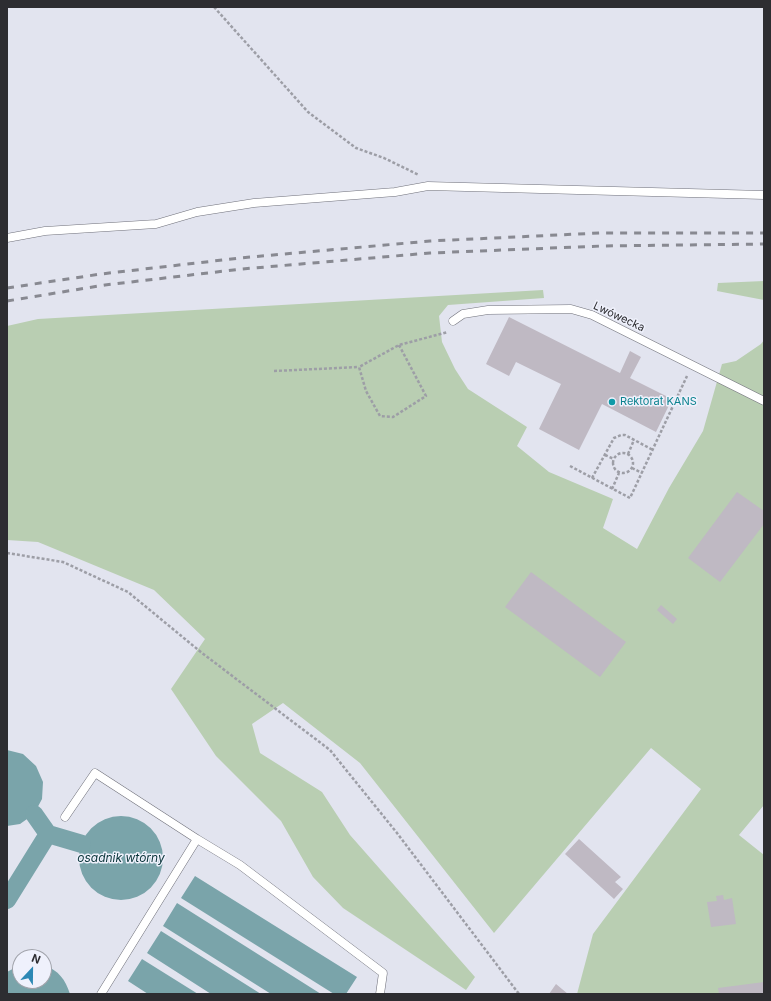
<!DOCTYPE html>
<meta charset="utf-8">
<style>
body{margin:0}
#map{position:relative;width:771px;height:1001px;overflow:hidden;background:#e2e4ef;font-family:Inter,sans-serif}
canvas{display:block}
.frame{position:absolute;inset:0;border:8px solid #2d2d31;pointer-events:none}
.north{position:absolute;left:12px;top:949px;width:40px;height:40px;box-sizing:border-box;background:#eff1fc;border:1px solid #a1a3ab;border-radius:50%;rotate:22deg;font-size:11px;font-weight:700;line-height:16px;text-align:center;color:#2d2d31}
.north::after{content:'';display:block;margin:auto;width:14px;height:18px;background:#2c88b5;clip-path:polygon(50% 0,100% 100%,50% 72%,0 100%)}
</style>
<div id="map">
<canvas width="771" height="1001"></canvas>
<div class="frame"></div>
<div class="north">N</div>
</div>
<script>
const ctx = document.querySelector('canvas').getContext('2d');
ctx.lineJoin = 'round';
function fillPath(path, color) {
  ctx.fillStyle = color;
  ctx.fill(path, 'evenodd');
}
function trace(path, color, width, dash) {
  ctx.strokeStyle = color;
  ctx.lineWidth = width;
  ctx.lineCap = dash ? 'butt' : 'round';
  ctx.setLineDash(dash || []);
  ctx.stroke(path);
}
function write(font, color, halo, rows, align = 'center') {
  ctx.font = font + ' Inter,sans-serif';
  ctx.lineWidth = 3;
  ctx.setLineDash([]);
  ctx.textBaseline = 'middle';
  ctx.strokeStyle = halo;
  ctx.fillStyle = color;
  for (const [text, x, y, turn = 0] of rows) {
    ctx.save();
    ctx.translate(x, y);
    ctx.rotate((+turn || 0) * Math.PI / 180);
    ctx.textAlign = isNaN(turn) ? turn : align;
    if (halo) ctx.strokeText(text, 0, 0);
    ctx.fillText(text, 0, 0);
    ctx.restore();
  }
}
fillPath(new Path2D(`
 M764 281V300L717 291 718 283Z
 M543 290 544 298 448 305 439 316 442 342 455 369 468 389 527 427 517 446 549 472 613 499 603 528 637 549 669 488 703 431 722 364 736 361 761 344 764 340V805L739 835 764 855V994H577L593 934 701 789 651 748 494 933 360 763 283 703 252 724 260 753 322 792 350 835 475 977 466 990 343 908 313 877 281 821 216 756 171 689 205 639 154 590 38 542 7 540V326L38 319Z`), '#b9ceb2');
fillPath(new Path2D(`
 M7 750 23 754 36 766 43 782 42 799 34 814 20 824 7 826Z
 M79 858a42 42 0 1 1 84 0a42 42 0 1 1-84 0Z
 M195 876 357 977 346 994H334L181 898Z
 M177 903 321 994H271L163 926Z
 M161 931 261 994H211L147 953Z
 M142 959 198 994H148L128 981Z
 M20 965V981H44V965C59 971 65 979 70 994H7V972Z`), '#7aa4aa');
trace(new Path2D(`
 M34 814 48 834 82 844
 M7 900 48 834`), '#7aa4aa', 18);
fillPath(new Path2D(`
 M509 317 620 373 630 351 641 357 630 378 672 399 656 432 602 404 579 450 539 429 561 384 516 362 509 376 486 364Z
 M737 492 764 511V524L720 582 688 558Z
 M531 572 626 642 600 677 505 607Z
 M661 605 677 619 673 624 657 610Z
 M579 839 621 877 615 882 623 889 614 899 565 854Z
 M723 895 724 900 732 898 736 924 711 927 707 902 717 901 716 896Z
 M764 982V994H719L718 988Z
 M556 984 568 994H549Z`), '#bfb9c3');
const service = new Path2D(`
 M7 238 45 231 156 224 197 212 254 203 395 192 428 186 764 195
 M453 321 463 314 488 310 571 309 592 315 764 401
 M65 817 95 773 197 839 101 994
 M197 839 240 865 383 973 380 994`);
trace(service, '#6f707a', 9);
trace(new Path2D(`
 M214 7 308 112 356 148 384 158 419 175
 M399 345 426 396 393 417 380 416 366 391 359 367 399 345 448 332
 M274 371 359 367
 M613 463a10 10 0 1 1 20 0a10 10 0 1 1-20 0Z
 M628 454 634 440
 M605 455 614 459
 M570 466 630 498 687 376
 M632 468 642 473
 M592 478 614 438 621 435H625L653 450
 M612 489 619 473
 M7 553 63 562 128 592 202 653 330 750 397 833 519 994`), '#9d9ea6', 2.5, [3, 2]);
trace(service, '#fff', 8);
trace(new Path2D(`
 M7 288 101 274 240 258 430 241 600 233H764
 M7 301 105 285 242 269 430 253 602 246 764 244`), '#888991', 3, [7, 7]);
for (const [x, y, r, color] of [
 [612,402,4,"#0f9aa8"]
]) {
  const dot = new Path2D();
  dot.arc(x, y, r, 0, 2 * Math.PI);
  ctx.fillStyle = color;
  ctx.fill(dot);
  trace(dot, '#eff1fc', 1.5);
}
write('11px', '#2d2d31', '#eff1fc', [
 ["Lwówecka",619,317,25]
]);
write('11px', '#0d838f', '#eff1fc', [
 ["Rektorat KANS",620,402]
], 'left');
write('italic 12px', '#083338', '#eff1fc', [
 ["osadnik wtórny",121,858]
]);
</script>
